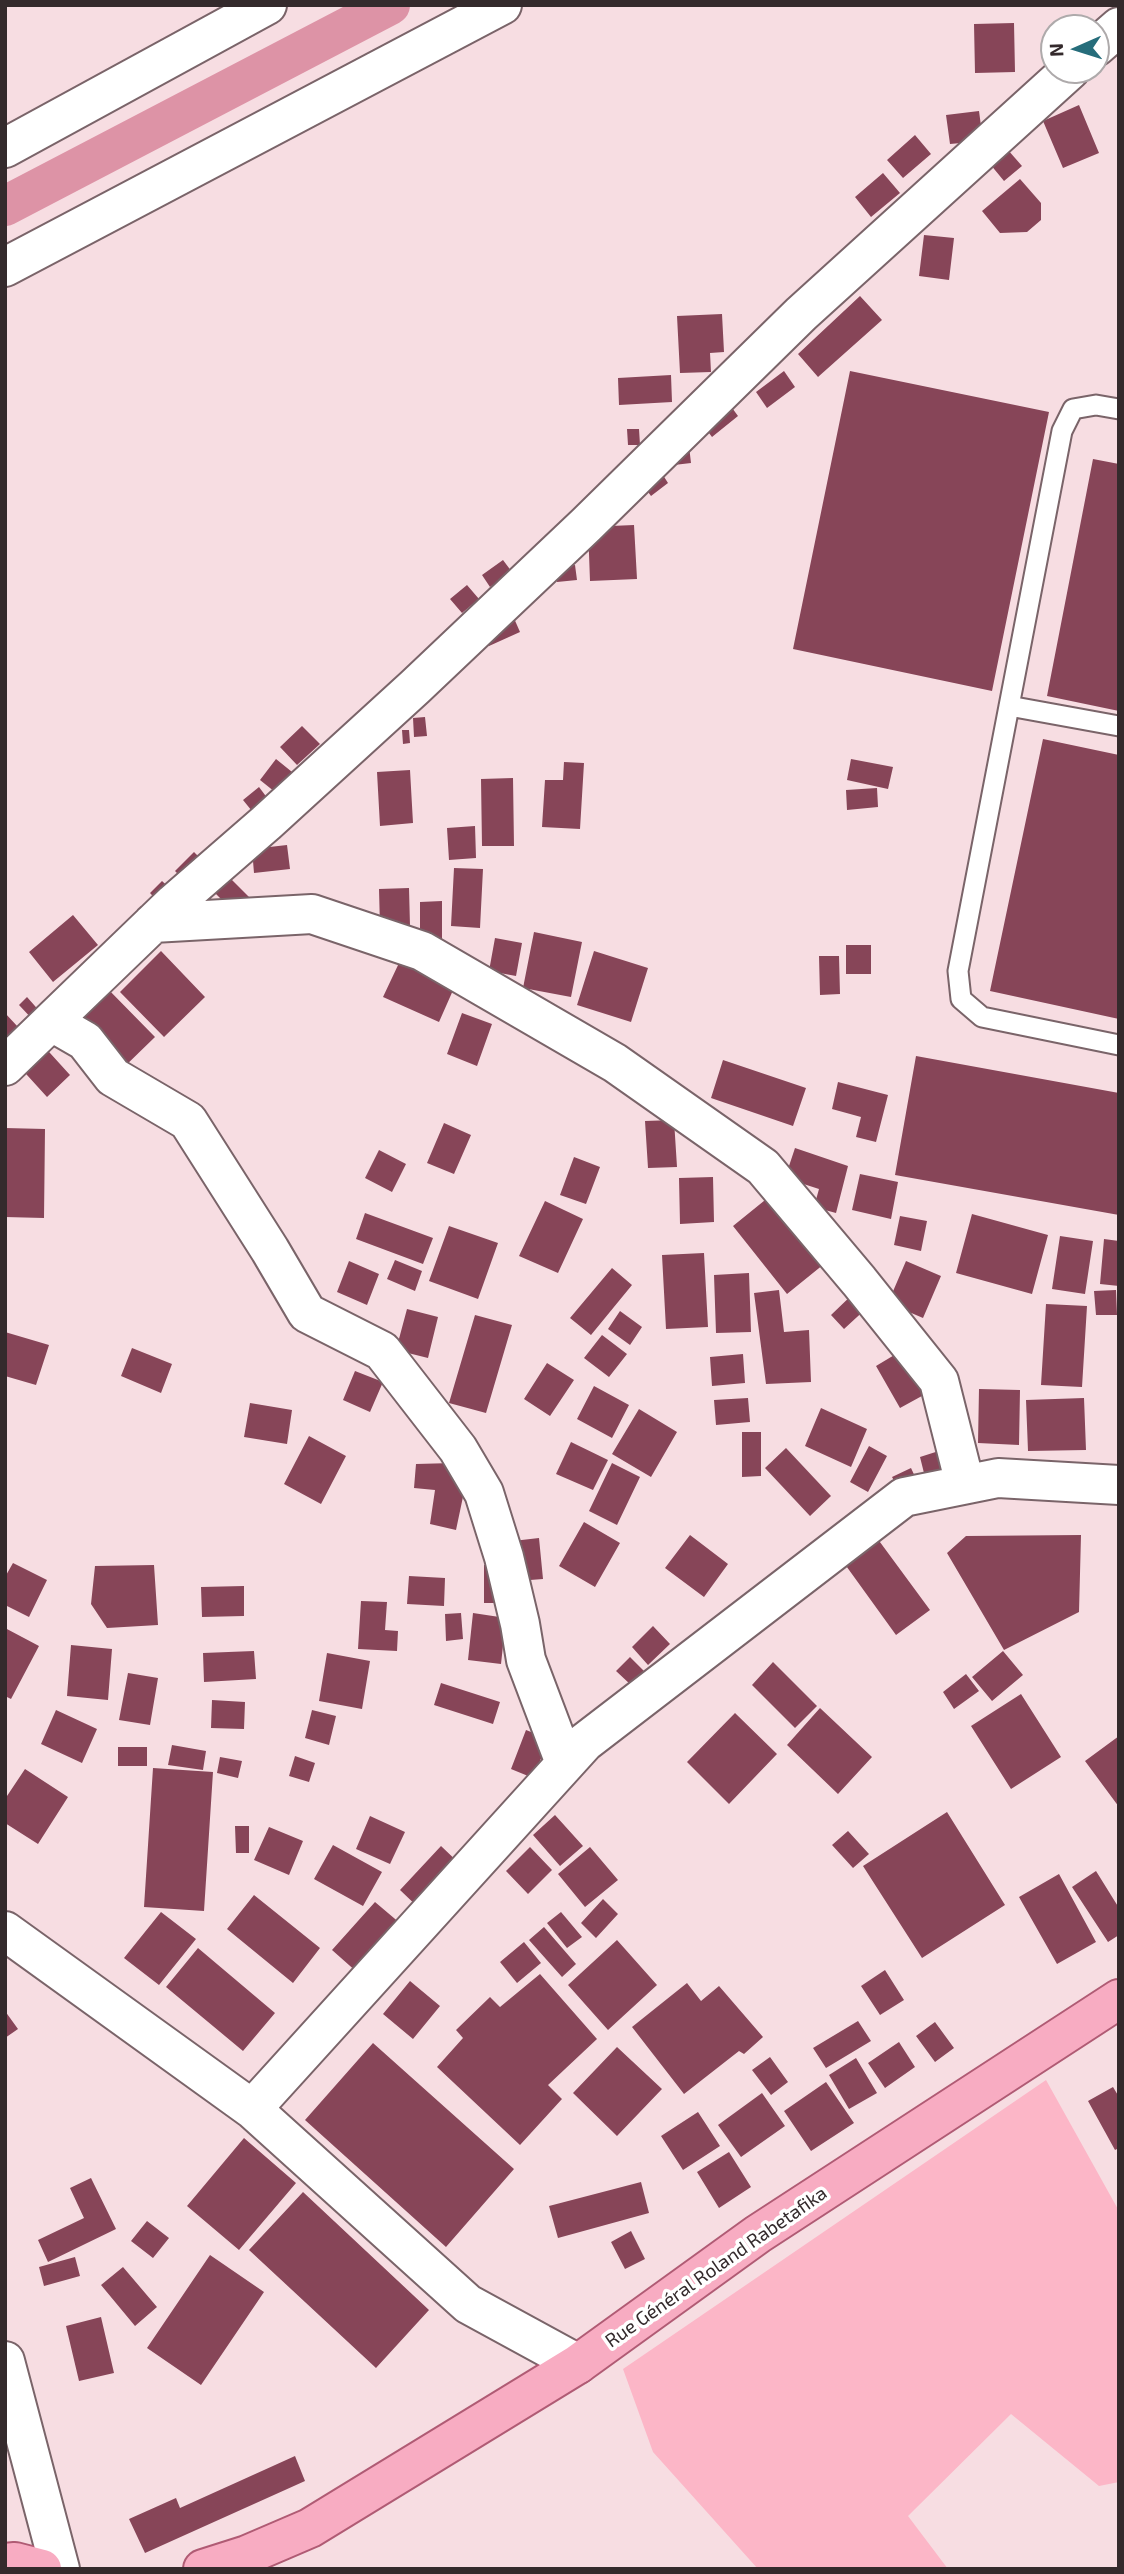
<!DOCTYPE html>
<meta charset="utf-8">
<style>
body{margin:0}
#map{position:relative;width:1124px;height:2574px;overflow:hidden;background:#f7dde2;font-family:"Exo 2",sans-serif}
canvas{display:block}
.frame{position:absolute;inset:0;border:7px solid #342a2c;pointer-events:none}
.north{position:absolute;left:1040px;top:14px;width:70px;height:70px;box-sizing:border-box;background:#fff;border:2px solid #aeaaab;border-radius:50%;rotate:267deg;font-size:19px;font-weight:700;line-height:28px;text-align:center;color:#342a2c}
.north::after{content:'';display:block;margin:auto;width:24px;height:32px;background:#266d7b;clip-path:polygon(50% 0,100% 100%,50% 72%,0 100%)}
</style>
<div id="map">
<canvas width="1124" height="2574"></canvas>
<div class="frame"></div>
<div class="north">N</div>
</div>
<script>
const ctx = document.querySelector('canvas').getContext('2d');
ctx.lineJoin = 'round';
function fillPath(path, color) {
  ctx.fillStyle = color;
  ctx.fill(path, 'evenodd');
}
function trace(path, color, width, dash) {
  ctx.strokeStyle = color;
  ctx.lineWidth = width;
  ctx.lineCap = dash ? 'butt' : 'round';
  ctx.setLineDash(dash || []);
  ctx.stroke(path);
}
function write(font, color, halo, rows, align = 'center') {
  ctx.font = font + ' "Exo 2",sans-serif';
  ctx.lineWidth = 7;
  ctx.setLineDash([]);
  ctx.textBaseline = 'middle';
  ctx.strokeStyle = halo;
  ctx.fillStyle = color;
  for (const [text, x, y, turn = 0] of rows) {
    ctx.save();
    ctx.translate(x, y);
    ctx.rotate((+turn || 0) * Math.PI / 180);
    ctx.textAlign = isNaN(turn) ? turn : align;
    if (halo) ctx.strokeText(text, 0, 0);
    ctx.fillText(text, 0, 0);
    ctx.restore();
  }
}
fillPath(new Path2D(`
 M1046 2080 1119 2211V2482L1099 2486 1011 2414 908 2516 948 2569H758L653 2452 623 2369Z`), '#fcb6c7');
trace(new Path2D(`
 M5 206 390 5`), '#dd93a6', 40);
fillPath(new Path2D(`
 M1014 23 1015 72 975 73 974 24Z
 M1079 105 1099 153 1063 168 1043 121Z
 M979 111 983 141 950 144 946 115Z
 M915 135 931 154 903 178 887 160Z
 M1008 150 1022 166 1004 181 990 164Z
 M883 173 900 193 871 217 855 197Z
 M1020 179 1041 203V220L1027 232 1000 233 982 211Z
 M924 235 954 238 949 280 919 276Z
 M860 296 882 320 818 377 798 354Z
 M722 314 724 352 710 353 711 372 680 373 677 316Z
 M784 371 795 387 767 408 756 392Z
 M850 371 1049 412 992 691 793 649Z
 M671 375 672 402 619 405 618 378Z
 M727 401 738 416 712 437 700 421Z
 M627 429H639L640 445H628Z
 M689 446 691 463 674 465Z
 M1093 459 1119 464V711L1047 696Z
 M661 472 668 483 651 496 643 485Z
 M634 525 637 579 590 581 588 527Z
 M503 560 512 572 490 587 482 575Z
 M575 565 577 580 557 582 556 567Z
 M467 585 479 599 462 613 450 599Z
 M513 616 520 632 489 646 482 631Z
 M425 717 427 736 414 737 413 718Z
 M302 726 320 744 297 765 280 747Z
 M402 730H409L410 743 403 744Z
 M1043 739 1119 755V1019L990 991Z
 M276 759 297 776 280 796 260 780Z
 M851 759 893 767 888 789 847 780Z
 M564 762 584 763 580 829 542 827 545 780H563Z
 M410 770 413 823 380 826 377 772Z
 M513 778 514 846H482L481 779Z
 M259 787 271 803 256 816 243 800Z
 M877 788 878 807 847 810 846 790Z
 M475 826 476 858 449 860 447 828Z
 M287 845 290 869 254 873 252 849Z
 M194 852 205 863 186 882 175 871Z
 M454 868 483 869 480 928 451 926Z
 M228 876 250 898 235 913 213 891Z
 M162 881 175 893 162 906 150 893Z
 M409 888 410 926 380 927 379 889Z
 M442 901V940L420 941V902Z
 M73 915 98 945 53 982 29 952Z
 M534 932 582 942 571 997 523 988Z
 M495 938 522 943 516 976 489 971Z
 M846 945H871V974H846Z
 M161 951 205 997 164 1037 120 992Z
 M594 951 648 968 631 1022 577 1005Z
 M819 956H839L840 994 820 995Z
 M399 963 454 988 439 1022 383 997Z
 M104 985 155 1037 120 1071 69 1019Z
 M27 997 42 1014 34 1021 19 1005Z
 M5 1013 18 1027 5 1039Z
 M462 1013 492 1024 477 1066 447 1054Z
 M40 1042 70 1075 47 1097 17 1064Z
 M916 1056 1119 1093V1215L895 1175Z
 M723 1060 806 1088 793 1126 711 1098Z
 M838 1082 888 1095 876 1142 856 1137 861 1117 832 1109Z
 M674 1120 677 1167 648 1168 645 1121Z
 M444 1123 471 1135 454 1174 427 1163Z
 M5 1128 45 1129 44 1218 5 1217Z
 M795 1148 848 1166 836 1213 814 1207 819 1189 785 1178Z
 M379 1150 406 1164 392 1192 365 1178Z
 M574 1157 600 1167 586 1204 560 1195Z
 M860 1174 898 1182 891 1219 852 1210Z
 M713 1177 714 1222 680 1224 679 1178Z
 M775 1192 829 1260 787 1294 733 1226Z
 M545 1201 583 1219 558 1273 519 1256Z
 M365 1213 433 1238 423 1264 356 1239Z
 M972 1214 1048 1235 1032 1294 956 1273Z
 M900 1216 927 1221 921 1251 894 1245Z
 M449 1226 498 1243 478 1299 429 1281Z
 M1060 1236 1093 1241 1085 1294 1052 1289Z
 M1104 1239 1119 1241V1286L1100 1284Z
 M704 1253 708 1327 666 1329 662 1255Z
 M395 1260 422 1271 415 1291 387 1279Z
 M349 1261 379 1274 367 1305 337 1292Z
 M906 1261 941 1276 923 1318 888 1303Z
 M612 1268 632 1285 591 1335 570 1318Z
 M749 1273 751 1332 716 1333 714 1275Z
 M779 1290 784 1332 809 1330 811 1382 766 1384 754 1293Z
 M1116 1290 1117 1315H1096L1094 1291Z
 M856 1291 869 1306 844 1329 831 1315Z
 M1046 1304 1087 1306 1082 1387 1041 1385Z
 M407 1309 438 1317 428 1358 396 1350Z
 M620 1311 642 1327 630 1345 608 1329Z
 M475 1315 512 1325 486 1413 449 1403Z
 M5 1332 49 1345 36 1385 5 1376Z
 M602 1335 627 1354 609 1377 584 1358Z
 M132 1348 172 1364 161 1393 121 1376Z
 M906 1348 931 1391 900 1408 876 1366Z
 M743 1354 745 1383 712 1386 710 1357Z
 M547 1363 574 1380 550 1416 524 1399Z
 M355 1371 383 1382 370 1412 343 1400Z
 M594 1386 629 1405 612 1438 577 1419Z
 M979 1389 1020 1390 1019 1445 978 1443Z
 M748 1398 750 1422 716 1425 714 1400Z
 M1084 1398 1086 1450 1028 1451 1026 1400Z
 M250 1403 292 1410 287 1444 244 1437Z
 M821 1408 867 1429 851 1467 805 1446Z
 M639 1409 677 1432 651 1477 612 1454Z
 M742 1432H761V1476L742 1477Z
 M309 1436 346 1456 321 1504 284 1484Z
 M571 1442 608 1460 593 1490 556 1474Z
 M869 1446 887 1456 868 1492 850 1482Z
 M786 1448 831 1496 810 1516 765 1468Z
 M945 1449 952 1473 926 1481 920 1457Z
 M453 1463 464 1492 456 1530 430 1524 435 1490 414 1488 416 1464Z
 M612 1463 640 1477 617 1525 589 1511Z
 M911 1468 918 1483 900 1492 892 1477Z
 M584 1522 620 1543 595 1587 559 1566Z
 M690 1535 728 1564 704 1597 665 1568Z
 M1081 1535 1079 1612 1004 1650 947 1553 966 1536Z
 M539 1538 543 1579 517 1581 513 1541Z
 M877 1538 930 1610 896 1635 844 1563Z
 M13 1563 47 1580 29 1617 5 1605V1577Z
 M154 1565 158 1625 107 1628 91 1604 95 1566Z
 M484 1565H503L501 1603H484Z
 M409 1576 445 1578 444 1606 407 1604Z
 M244 1586V1616L202 1617 201 1587Z
 M361 1601 387 1602 385 1630 398 1631 397 1651 358 1649Z
 M461 1613 463 1639 446 1641 445 1614Z
 M473 1613 506 1618 501 1664 468 1660Z
 M653 1626 670 1644 648 1665 632 1647Z
 M5 1628 39 1646 11 1699 5 1696Z
 M71 1645 112 1649 108 1700 67 1696Z
 M254 1651 256 1679 204 1682 203 1653Z
 M1003 1651 1023 1675 992 1701 972 1677Z
 M327 1653 370 1661 362 1709 319 1701Z
 M630 1657 645 1672 631 1685 616 1671Z
 M773 1662 817 1706 795 1728 752 1685Z
 M128 1673 158 1678 150 1725 119 1720Z
 M966 1674 979 1691 954 1709 943 1692Z
 M441 1683 500 1702 493 1724 434 1705Z
 M1021 1694 1061 1757 1011 1789 971 1726Z
 M212 1700 245 1702 244 1729 211 1728Z
 M820 1708 872 1757 838 1794 787 1745Z
 M56 1710 97 1729 82 1763 41 1744Z
 M312 1710 336 1716 329 1745 305 1738Z
 M735 1713 777 1754 729 1804 687 1762Z
 M526 1730 549 1739 533 1778 511 1769Z
 M1119 1736V1807L1085 1761Z
 M172 1745 206 1751 203 1770 168 1765Z
 M118 1747H147V1766H118Z
 M295 1756 315 1763 309 1782 289 1776Z
 M220 1757 242 1761 238 1778 217 1773Z
 M153 1768 213 1772 204 1911 144 1907Z
 M25 1769 68 1797 38 1844 5 1823V1799Z
 M947 1812 1005 1905 922 1958 863 1866Z
 M555 1815 583 1846 560 1866 533 1835Z
 M370 1816 405 1832 390 1864 356 1849Z
 M235 1826H249V1853H236Z
 M269 1827 303 1841 289 1875 254 1860Z
 M848 1831 869 1854 853 1868 832 1845Z
 M333 1845 382 1872 363 1906 314 1879Z
 M441 1846 463 1867 422 1911 400 1890Z
 M530 1847 552 1870 528 1894 506 1871Z
 M590 1847 618 1880 585 1907 558 1874Z
 M1096 1871 1119 1908V1935L1108 1942 1072 1887Z
 M1059 1874 1096 1942 1057 1964 1019 1897Z
 M254 1895 320 1948 293 1983 227 1929Z
 M603 1899 618 1914 596 1938 581 1923Z
 M375 1902 401 1924 358 1973 332 1950Z
 M161 1912 196 1939 159 1985 124 1958Z
 M561 1912 582 1937 567 1948 547 1923Z
 M544 1927 576 1964 562 1977 529 1940Z
 M617 1940 657 1985 608 2030 568 1985Z
 M524 1942 541 1963 517 1983 500 1962Z
 M198 1948 275 2013 243 2051 166 1987Z
 M885 1970 904 2000 880 2015 861 1986Z
 M540 1974 597 2039 548 2085 562 2099 520 2145 437 2067 463 2038 456 2030 490 1997 500 2007Z
 M410 1981 440 2006 413 2039 383 2014Z
 M687 1983 701 2001 719 1986 763 2037 744 2054 739 2051 684 2094 632 2027Z
 M5 2011 18 2029 5 2038Z
 M858 2021 871 2041 826 2068 813 2048Z
 M935 2022 954 2048 935 2062 916 2036Z
 M899 2042 915 2067 885 2088 868 2063Z
 M373 2043 514 2169 446 2247 305 2120Z
 M617 2047 662 2089 617 2136 573 2093Z
 M770 2057 788 2082 771 2095 752 2070Z
 M856 2058 877 2093 849 2109 829 2075Z
 M826 2082 854 2123 811 2151 784 2111Z
 M1113 2087 1119 2097V2148L1115 2150 1088 2101Z
 M762 2093 785 2126 741 2157 718 2125Z
 M698 2112 720 2146 683 2170 661 2136Z
 M244 2138 296 2183 239 2250 187 2206Z
 M729 2152 751 2187 719 2208 697 2172Z
 M91 2178 116 2229 48 2262 38 2240 84 2218 70 2188Z
 M641 2182 649 2213 558 2238 549 2206Z
 M303 2192 429 2310 376 2368 249 2250Z
 M147 2221 169 2238 153 2258 131 2241Z
 M631 2231 645 2259 625 2269 611 2242Z
 M210 2255 264 2292 201 2385 147 2348Z
 M75 2257 80 2276 44 2286 39 2267Z
 M123 2267 157 2307 135 2326 101 2285Z
 M101 2317 114 2373 79 2381 66 2326Z
 M295 2456 305 2481 145 2553 129 2519 176 2498 180 2508Z`), '#874558');
const lane = new Path2D(`
 M1119 409 1096 405 1073 409 1062 431 958 971 961 999 982 1017 1119 1045
 M1009 706 1119 726`);
const street = new Path2D(`
 M1096 47 1119 27
 M5 148 267 5
 M5 267 502 5
 M153 923 312 914 422 951 615 1063 763 1167 859 1281 939 1381 965 1484
 M52 1022 85 1041 113 1077 188 1121 270 1250 307 1313 382 1351 458 1449 484 1493 504 1557 520 1624 526 1660 565 1763
 M5 1066 174 903 266 823 415 687 586 525 801 314 1070 70
 M5 1931 252 2109
 M578 2364 468 2304 252 2109 585 1742 904 1497 998 1478 1119 1485`);
const secondary = new Path2D(`
 M5 2361 60 2569`);
const primary = new Path2D(`
 M5 2563 15 2562 42 2569
 M203 2569 247 2555 310 2528 578 2364 758 2234 1119 1999`);
trace(lane, '#7a6469', 23);
trace(street, '#7a6469', 42);
trace(secondary, '#7a6469', 42);
trace(primary, '#b05b74', 42);
trace(lane, '#fff', 19);
trace(street, '#fff', 38);
trace(secondary, '#fff', 38);
trace(primary, '#f8acc2', 38);
write('19px', '#342a2c', '#fff', [
 ["Rue Général Roland Rabetafika",716,2267,-35]
]);
</script>
